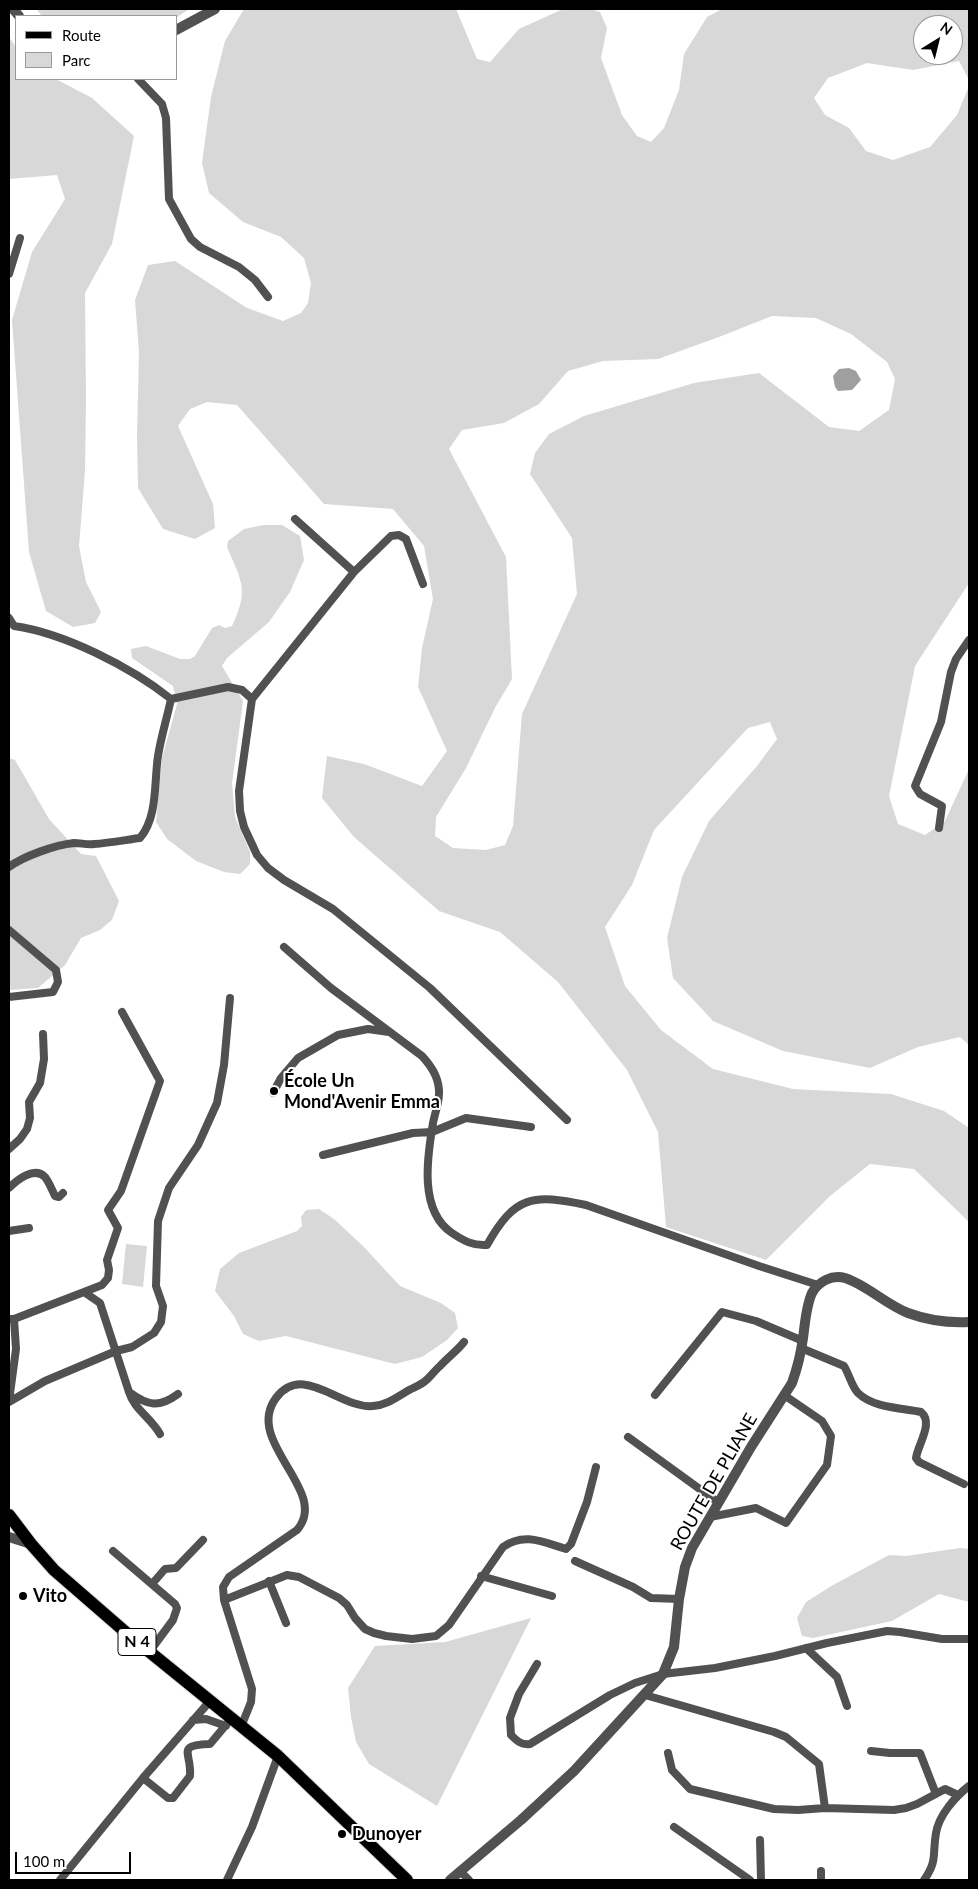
<!DOCTYPE html>
<meta charset="utf-8">
<style>
body{margin:0}
#map{position:relative;width:978px;height:1889px;overflow:hidden;background:#fff;font-family:Lato,sans-serif}
canvas{display:block}
.frame{position:absolute;inset:0;border:10px solid #000;pointer-events:none}
.legend{position:absolute;left:15px;top:15px;width:162px;height:65px;box-sizing:border-box;background:#fff;border:1px solid #999;margin:0;padding:6px 9px;list-style:none;font-size:15px;color:#000}
.legend li{display:flex;align-items:center;gap:10px;height:25px}
.legend b{width:25px;border:1px solid #999}
.north{position:absolute;left:913px;top:15px;width:50px;height:50px;box-sizing:border-box;background:#fff;border:1px solid #999;border-radius:50%;rotate:36deg;font-size:14px;font-weight:700;line-height:20px;text-align:center;color:#000}
.north::after{content:'';display:block;margin:auto;width:18px;height:22px;background:#000;clip-path:polygon(50% 0,100% 100%,50% 72%,0 100%)}
.scale{position:absolute;left:15px;top:1852px;width:116px;height:22px;box-sizing:border-box;border:2px solid #000;border-top:0;padding-left:6px;font-size:15px;line-height:18px;white-space:nowrap;color:#000;-webkit-text-stroke:4px #fff;paint-order:stroke}
</style>
<div id="map">
<canvas width="978" height="1889"></canvas>
<div class="frame"></div>
<ul class="legend">
<li><b style="height:6px;background:#000"></b>Route</li>
<li><b style="height:14px;background:#d8d8d8"></b>Parc</li>
</ul>
<div class="north">N</div>
<div class="scale">100 m</div>
</div>
<script>
const ctx = document.querySelector('canvas').getContext('2d');
ctx.lineJoin = 'round';
function fillPath(path, color) {
  ctx.fillStyle = color;
  ctx.fill(path, 'evenodd');
}
function trace(path, color, width, dash) {
  ctx.strokeStyle = color;
  ctx.lineWidth = width;
  ctx.lineCap = dash ? 'butt' : 'round';
  ctx.setLineDash(dash || []);
  ctx.stroke(path);
}
function write(font, color, halo, rows, align = 'center') {
  ctx.font = font + ' Lato,sans-serif';
  ctx.lineWidth = 4;
  ctx.setLineDash([]);
  ctx.textBaseline = 'middle';
  ctx.strokeStyle = halo;
  ctx.fillStyle = color;
  for (const [text, x, y, turn = 0] of rows) {
    ctx.save();
    ctx.translate(x, y);
    ctx.rotate((+turn || 0) * Math.PI / 180);
    ctx.textAlign = isNaN(turn) ? turn : align;
    if (halo) ctx.strokeText(text, 0, 0);
    ctx.fillText(text, 0, 0);
    ctx.restore();
  }
}
fillPath(new Path2D(`
 M36 9H189L176 18 42 16Z
 M244 9H456L477 59 490 62 519 29 563 9H590L600 12 607 28 601 58 622 115 637 136 651 142 664 128 679 90 684 54 707 17 722 9H969V80L959 61 913 70 867 63 828 78 814 98 825 115 849 128 866 151 893 160 930 147 957 115 969 86V583L915 666 889 796 898 824 925 835 945 821 969 769V1045L960 1037 918 1047 870 1068 783 1051 713 1021 673 978 667 938 682 877 709 821 757 766 777 739 770 722 748 728 654 830 632 885 605 927 625 986 661 1030 713 1069 793 1089 891 1094 944 1111 969 1128V1222L914 1169 870 1164 830 1196 766 1260 666 1227 658 1132 627 1070 558 982 500 932 439 911 354 837 322 798 327 756 364 764 422 786 447 751 418 687 422 648 433 599 424 546 393 509 324 504 237 405 207 402 190 409 178 426 213 504 215 528 195 539 163 529 138 488 137 436 139 352 135 300 148 265 175 261 247 308 283 321 301 313 308 303 311 283 304 258 281 237 243 222 209 193 202 163 211 97 225 41ZM923 25H953V55H923ZM772 316 816 318 851 334 887 362 895 379 889 410 859 431 829 427 759 373 694 383 584 416 549 434 535 453 530 474 572 538 577 594 522 714 513 826 505 845 486 850 453 848 435 836 436 817 466 768 495 708 512 679 506 557 449 449 462 430 504 423 539 404 568 371 603 361 658 359 719 337Z
 M9 37 16 47V79H56L92 98 134 136 112 244 85 293 86 398 85 471 79 546 86 582 101 612 95 623 73 627 46 611 29 552 12 320 32 252 65 199 57 175 9 179Z
 M264 525H282L300 536 304 560 290 592 269 622 227 658 222 666 243 701 232 783 235 817 250 852V864L240 874 224 872 196 861 167 839 156 822 162 758 177 704 173 686 132 658 131 649 146 646 180 659H190L195 656 212 628 219 625 225 628 232 626C249 590 242 582 227 547L228 541 244 529Z
 M9 758 15 760 49 819 81 854 96 856 119 901 112 920 100 930 81 938 65 965 38 988 9 990Z
 M319 1209 334 1219 364 1247 400 1286 441 1303 455 1313 458 1328 447 1340 422 1357 395 1364 286 1336 259 1341 243 1334 234 1316 215 1291 220 1269 239 1253 297 1231 302 1226 301 1217 306 1210Z
 M126 1244 147 1246 143 1287 122 1284Z
 M960 1548 969 1549V1602L939 1594 892 1621 813 1638 802 1636 797 1618 806 1602 833 1585 889 1555 906 1556Z
 M531 1618 437 1806 369 1764 356 1742 351 1717 348 1688 375 1646 445 1642Z`), '#d8d8d8');
fillPath(new Path2D(`
 M849 368 856 371 861 380 852 390 838 391 835 387 833 376 839 369Z`), '#9f9f9f');
const primary = new Path2D(`
 M9 1515 31 1544 54 1570 130 1636 278 1756 407 1880`);
trace(primary, '#dbdbdb', 14);
trace(new Path2D(`
 M138 79 162 104 166 118 169 199 191 239 200 247 239 267 255 280 268 297
 M9 274 20 238
 M295 519 354 572
 M9 618 14 626C64 633 131 667 171 699L228 687 242 690 252 699 239 791 240 811 244 827 257 855 268 868 284 880 333 909 430 988 567 1120
 M252 699 354 572 391 536 399 535 406 539 423 584
 M939 828 942 806 920 794 915 786 941 722 951 672 956 659 969 640
 M9 867C24 856 55 845 74 843 81 843 87 845 94 844 109 843 125 840 140 838 158 817 154 782 158 756 161 737 167 718 171 699
 M9 930 56 970 58 982 53 992 9 997
 M284 947 331 988 422 1056C431 1066 438 1076 439 1090 440 1101 435 1112 433 1123 427 1158 419 1211 452 1233 464 1241 473 1246 487 1245 515 1195 533 1194 586 1205L759 1266 818 1285
 M273 1093 281 1078 298 1058 338 1035 368 1029 389 1032
 M9 1149 20 1139 27 1129 30 1118 29 1102 40 1083 44 1059 43 1034
 M323 1155 413 1133 432 1132 466 1118 531 1127
 M9 1188C17 1180 34 1166 45 1177 49 1182 52 1190 55 1196L59 1197 63 1193
 M9 1231 29 1228
 M84 1292 102 1285 108 1278 109 1270 107 1260 118 1228 108 1210 121 1191 160 1081 122 1012
 M9 1319H14L84 1292 100 1303 129 1392C148 1406 159 1408 178 1394
 M801 1348 844 1366C849 1374 852 1387 858 1393 873 1408 902 1408 921 1412 934 1423 918 1444 916 1458L919 1462 964 1484
 M129 1392C134 1409 151 1418 160 1434
 M655 1395 722 1312 756 1321 803 1341
 M9 1401 16 1349 14 1319
 M9 1402 45 1381 116 1351 132 1347 154 1333 161 1322 163 1306 156 1286 158 1221 169 1188 198 1145 217 1103 224 1065 230 998
 M628 1437 719 1503
 M710 1517 756 1508 786 1523 827 1465 831 1436 822 1421 784 1395
 M113 1551 175 1604 177 1608 173 1620 150 1651
 M575 1561 633 1587 651 1598 679 1599
 M481 1576 552 1596
 M269 1581 286 1623
 M152 1584 165 1569 176 1568 203 1540
 M224 1600 287 1575 299 1577 339 1598 347 1605 355 1618 365 1629 374 1633 386 1636 412 1639 436 1636 449 1625 503 1547C524 1532 543 1542 566 1549L571 1544 587 1502 596 1467
 M806 1648 837 1677 847 1706
 M537 1664 519 1694 510 1718 511 1735C517 1741 521 1745 530 1744L610 1695 635 1683 663 1674 715 1668 775 1656 827 1643 887 1631 900 1632 942 1639H969
 M645 1695 774 1732 786 1737 819 1764 825 1808
 M193 1720 206 1719 226 1726
 M241 1727 251 1702 252 1689 224 1600 223 1587 229 1577 297 1530C331 1491 243 1442 276 1398 303 1362 340 1409 373 1406 388 1405 398 1396 411 1389 415 1387 420 1385 424 1382 430 1378 434 1371 440 1366 448 1357 457 1351 464 1342
 M871 1751 890 1753H920L936 1794
 M668 1753 672 1770 690 1789 774 1809 798 1810 825 1808 894 1810 906 1808 917 1804 945 1789 958 1795
 M143 1778 168 1798H173L190 1776C192 1753 175 1745 210 1744L231 1719
 M674 1827 750 1880
 M760 1840 761 1880
 M460 1871 469 1880
 M60 1880 143 1778 210 1701
 M227 1880 252 1827 278 1756
 M821 1880V1871
 M924 1880C938 1860 932 1855 936 1833 939 1815 955 1797 969 1786`), '#515151', 8);
trace(new Path2D(`
 M13 9 19 16
 M176 30 215 9
 M9 1537 31 1544
 M450 1880 521 1820 574 1771 663 1674 674 1647 679 1599 685 1567 692 1548 751 1447 792 1383C797 1369 801 1353 803 1338 805 1324 806 1306 812 1293 818 1282 832 1274 845 1278 865 1284 887 1305 908 1313 927 1320 950 1323 969 1322`), '#515151', 10);
trace(primary, '#000', 12);
for (const [x, y, r, color] of [
 [274,1091,5,"#000"],
 [23,1596,5,"#000"],
 [342,1834,5,"#000"]
]) {
  const dot = new Path2D();
  dot.arc(x, y, r, 0, 2 * Math.PI);
  ctx.fillStyle = color;
  ctx.fill(dot);
  trace(dot, '#fff', 2);
}
for (const [x, y, w] of [
 [137,1642,38]
]) {
  const box = new Path2D();
  box.roundRect(x - w / 2, y - 13.5, w, 27, 4);
  ctx.fillStyle = '#fff';
  ctx.fill(box);
  trace(box, '#000', 1);
}
write('bold 16px', '#000', null, [
 ["N 4",137,1642]
]);
write('bold 18px', '#000', '#fff', [
 ["École Un",284,1081],
 ["Mond'Avenir Emma",284,1102],
 ["Vito",33,1596],
 ["Dunoyer",352,1834]
], 'left');
write('18px', '#000', '#fff', [
 ["ROUTE DE PLIANE",714,1482,-60]
]);
</script>
